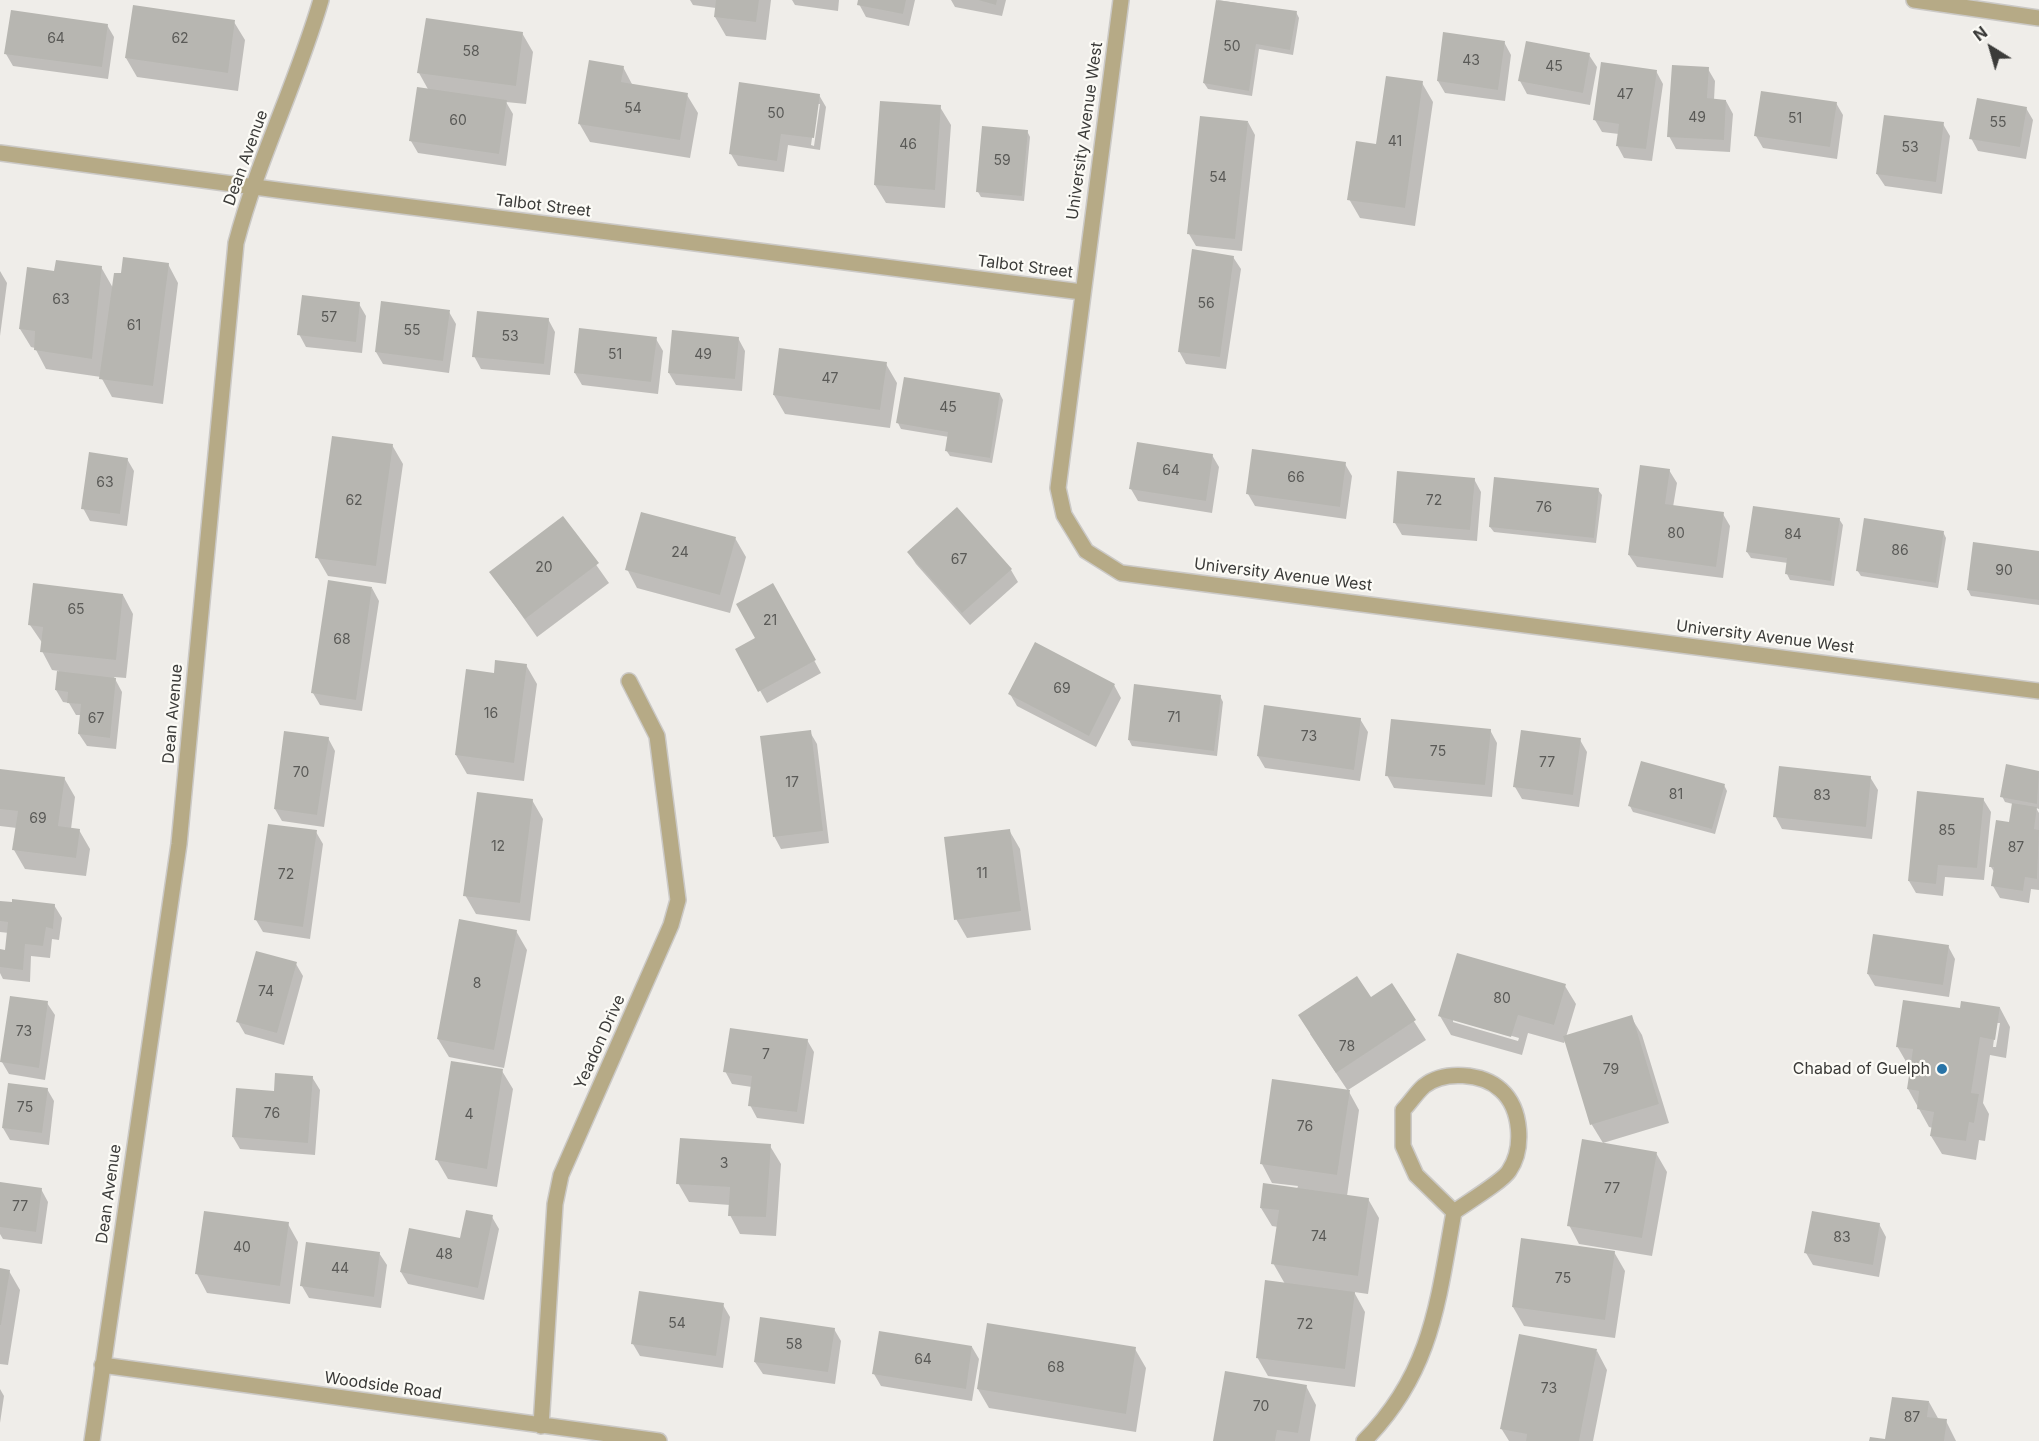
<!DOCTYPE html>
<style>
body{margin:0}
#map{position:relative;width:2039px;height:1441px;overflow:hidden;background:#efede9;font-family:Inter,sans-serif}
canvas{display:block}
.north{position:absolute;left:1961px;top:18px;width:60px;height:60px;-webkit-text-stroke:4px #fcfbf6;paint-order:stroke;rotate:323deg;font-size:16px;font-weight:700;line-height:24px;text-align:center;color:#3b3b39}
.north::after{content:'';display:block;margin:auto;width:21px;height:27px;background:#3b3b39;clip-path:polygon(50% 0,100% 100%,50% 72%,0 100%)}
</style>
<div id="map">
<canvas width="2039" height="1441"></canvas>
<div class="north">N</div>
</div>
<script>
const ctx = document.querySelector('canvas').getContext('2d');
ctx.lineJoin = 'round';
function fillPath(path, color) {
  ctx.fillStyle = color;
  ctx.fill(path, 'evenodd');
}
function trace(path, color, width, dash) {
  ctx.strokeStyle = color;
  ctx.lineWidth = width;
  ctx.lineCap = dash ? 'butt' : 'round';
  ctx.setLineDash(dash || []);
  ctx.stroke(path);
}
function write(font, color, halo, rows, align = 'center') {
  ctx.font = font + ' Inter,sans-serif';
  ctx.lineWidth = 4.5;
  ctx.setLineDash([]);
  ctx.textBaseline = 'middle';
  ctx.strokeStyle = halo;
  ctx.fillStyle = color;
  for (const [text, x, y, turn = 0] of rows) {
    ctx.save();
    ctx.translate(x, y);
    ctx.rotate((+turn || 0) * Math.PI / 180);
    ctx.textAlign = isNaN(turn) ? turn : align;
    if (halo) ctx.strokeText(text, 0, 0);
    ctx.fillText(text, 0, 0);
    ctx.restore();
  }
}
fillPath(new Path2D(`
 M690 0H771L766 40 726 36 715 17 716 8 693 5Z
 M792 0H839L838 11 795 5Z
 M860 0H915L909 26 866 17 859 4Z
 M951 0H1006L1002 16 955 7Z
 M1218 0 1296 12 1299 18 1293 55 1259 49 1252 96 1208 89 1204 83Z
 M234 22 245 40 238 91 137 77 126 58Z
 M107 25 114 37 108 79 13 66 6 54Z
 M522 33 533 52 526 104 506 102 513 114 506 166 418 153 411 141 429 91 419 73Z
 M1504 42 1511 55 1505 101 1445 93 1438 81Z
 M1589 55 1597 67 1590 105 1527 94 1520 81Z
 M623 67 633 86 687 95 698 113 690 158 590 142 579 123Z
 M1708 69 1715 81 1714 100 1726 101 1733 114 1730 152 1676 149 1669 136Z
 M1656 71 1663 84 1652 161 1624 158 1617 145 1619 134 1602 132 1595 120Z
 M1422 83 1433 102 1415 226 1360 218 1349 199 1377 145Z
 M819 95 826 107 820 150 788 145 784 172 738 166 731 154ZM817 104H820L814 146 811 145Z
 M1836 103 1843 115 1837 159 1763 148 1756 136Z
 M940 107 951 125 945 208 886 203 875 185Z
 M2026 108 2033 120 2026 159 1978 151 1971 138Z
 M1248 122 1255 135 1242 251 1196 246 1189 234Z
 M1943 124 1950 136 1942 194 1885 186 1877 174Z
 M1027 131 1030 137 1024 201 981 197 978 192Z
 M1233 257 1241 269 1226 369 1186 364 1179 351Z
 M168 264 178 283 163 404 112 397 101 377 46 369 35 348 31 347 20 329 56 273 101 267 113 288Z
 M0 271 7 283 0 336Z
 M359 304 366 316 362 353 306 347 299 334Z
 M449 312 456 324 449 373 383 364 376 352Z
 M548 319 555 332 550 375 481 369 474 356Z
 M738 338 745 351 742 391 676 385 669 373Z
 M656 339 663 351 658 394 582 385 575 373Z
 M886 364 897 383 890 428 785 414 774 395Z
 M1000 394 1003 400 992 463 950 456 946 450 949 437 901 429 898 423Z
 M392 445 403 464 386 584 328 576 317 557Z
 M1212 455 1219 467 1212 513 1138 501 1131 489Z
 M127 459 134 471 127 526 90 521 83 508Z
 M1345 464 1352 476 1346 519 1255 506 1248 494Z
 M1669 470 1677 483 1673 507 1723 514 1730 526 1723 578 1637 567 1629 555Z
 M1474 479 1481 492 1477 541 1402 535 1395 523Z
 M1598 490 1602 495 1596 543 1494 532 1490 527Z
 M957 509 1011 570 1018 582 970 625 916 564 908 552Z
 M563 518 609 583 537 637 491 572Z
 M1839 519 1843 525 1834 586 1790 580 1787 574 1788 563 1751 558 1747 552Z
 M1943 532 1946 538 1938 588 1861 576 1857 570Z
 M735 538 746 557 730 613 637 588 627 569Z
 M2039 553V605L1971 596 1968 590Z
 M773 585 821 673 767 703 737 649 757 638Z
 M372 588 379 601 362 711 320 705 313 693Z
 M123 595 133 614 126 678 114 677 122 692 116 749 87 746 79 734 81 715H76L69 703 63 702 56 690 59 671 52 670 42 651 43 644 30 625Z
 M526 665 537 684 524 781 467 774 456 755 495 675Z
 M1114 685 1121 698 1096 747 1017 706 1010 694Z
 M1220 696 1223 702 1217 756 1132 746 1129 740Z
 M1360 719 1368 732 1360 781 1265 768 1258 756Z
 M1490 730 1497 743 1492 797 1394 788 1387 775Z
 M810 732 817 744 829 843 781 849 774 836Z
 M328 738 335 751 324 827 282 821 275 809Z
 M1580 740 1587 752 1579 807 1522 799 1515 787Z
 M2007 766 2039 772V809L2036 808 2039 813V890L2031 889 2029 903 2000 898 1993 886 1995 873 1991 867 2010 824 2013 804 2005 802 2002 796Z
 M0 770 64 778 75 797 71 829 79 830 90 849 86 876 25 869 14 850 17 828 0 826Z
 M1870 777 1878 790 1872 839 1782 829 1775 816Z
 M1724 785 1727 791 1715 834 1633 812 1630 806Z
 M1983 799 1991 812 1984 880 1945 877 1943 896 1916 893 1909 881Z
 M532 800 543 819 530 921 476 914 465 895Z
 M1009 830 1020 849 1031 930 967 938 956 919Z
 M316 832 323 844 310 939 263 932 256 920Z
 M0 902 54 905 62 918 59 940 52 939 50 958 31 956 30 982 3 979 0 973V951H6L9 933 0 932Z
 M516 931 527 950 504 1068 449 1057 438 1039Z
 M1948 946 1955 959 1949 997 1875 986 1868 974Z
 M296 964 303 976 284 1045 245 1034 238 1022Z
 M1391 986 1426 1040 1348 1090 1359 1110 1347 1196 1368 1199 1379 1218 1368 1294 1354 1292 1365 1312 1355 1387 1268 1376 1257 1357 1285 1284 1273 1263 1278 1227 1272 1226 1261 1208 1297 1189 1298 1186 1272 1183 1262 1164 1348 1091 1310 1034Z
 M1565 986 1576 1004 1566 1037 1631 1017 1642 1035 1669 1123 1603 1143 1592 1125 1566 1039 1564 1043 1528 1033 1522 1055 1451 1035 1440 1016ZM1453 1019 1519 1038 1518 1041 1453 1022Z
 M47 1003 55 1015 45 1080 9 1074 2 1062Z
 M2000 1008 2010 1027 2006 1058 1990 1055 1983 1103 1989 1114 1985 1141 1979 1140 1976 1160 1942 1154 1931 1136 1933 1128 1929 1127 1908 1089 1912 1066 1908 1065 1897 1046ZM1996 1023H2000L1996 1047H1993Z
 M807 1040 814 1052 804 1124 757 1118 750 1105 752 1087 732 1084 725 1071Z
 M502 1071 513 1089 497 1187 448 1179 437 1160Z
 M312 1077 320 1090 315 1155 240 1149 233 1137 275 1092Z
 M47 1089 54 1101 49 1145 10 1140 3 1128Z
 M770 1146 781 1164 776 1236 740 1234 730 1215V1205L689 1202 678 1183Z
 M1656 1153 1667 1172 1652 1256 1579 1244 1569 1225Z
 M41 1189 48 1202 42 1244 3 1239 0 1234V1194Z
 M492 1217 499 1229 484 1300 408 1284 401 1272 462 1240Z
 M288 1224 298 1242 290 1304 207 1293 197 1274Z
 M1879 1224 1886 1237 1879 1277 1813 1265 1806 1253Z
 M1614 1252 1625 1271 1615 1338 1524 1326 1513 1307Z
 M379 1253 387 1265 381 1308 309 1298 302 1286Z
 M0 1270 9 1271 20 1290 8 1365 0 1364Z
 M723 1305 730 1317 723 1368 640 1356 633 1344Z
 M834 1329 841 1341 835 1384 763 1374 755 1362Z
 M972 1347 979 1359 972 1401 881 1386 874 1374Z
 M1135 1349 1146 1368 1136 1432 989 1408 978 1389Z
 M1597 1351 1607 1370 1593 1441H1509L1501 1428Z
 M1306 1386 1316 1405 1310 1441H1214Z
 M0 1389 4 1396 0 1423Z
 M1929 1402 1939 1420 1946 1421 1956 1441H1871H1886Z`), '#0003');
fillPath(new Path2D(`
 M716 0H759L756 22 714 17Z
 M858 0H906L903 14 857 5Z
 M978 0H997L996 5Z
 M1216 0 1297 11 1290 50 1256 44 1249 91 1203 83Z
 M133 5 235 20 228 73 125 58Z
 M11 10 108 24 102 67 4 54Z
 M426 18 523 32 516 86 417 73Z
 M1443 32 1505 41 1498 90 1437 81Z
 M1526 41 1590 53 1583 93 1518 81Z
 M589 60 624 66 621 82 688 93 680 140 578 124Z
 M1601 62 1657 70 1646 149 1616 146 1619 124 1593 120Z
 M1672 65 1709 67 1707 98 1726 100 1724 140 1667 137Z
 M1386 76 1423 81 1405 208 1347 200 1356 141 1376 144Z
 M739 82 820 94 814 138 781 134 777 161 729 154Z
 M417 87 507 100 499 154 409 141Z
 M1761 91 1837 102 1830 147 1754 136Z
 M1977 98 2027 107 2020 147 1969 139Z
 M880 101 941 105 935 190 874 185Z
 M1884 115 1944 122 1936 182 1876 174Z
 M1200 116 1248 121 1235 239 1187 234Z
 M982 126 1028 130 1022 196 976 192Z
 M1192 249 1234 256 1220 357 1178 352Z
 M123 257 169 263 153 386 99 379 114 273H121Z
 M56 260 102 266 92 359 34 350 35 331 19 329 27 267 54 271Z
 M302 295 360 302 356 342 297 335Z
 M381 301 450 310 443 361 375 352Z
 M477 311 549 318 544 364 472 357Z
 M579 328 657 337 651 382 574 373Z
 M672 330 739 337 735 379 668 373Z
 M779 348 887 362 880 410 773 395Z
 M904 377 1000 393 990 458 945 451 948 432 896 423Z
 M332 436 393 444 376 566 315 558Z
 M1137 442 1213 454 1206 501 1129 489Z
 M1252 449 1346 462 1340 507 1246 494Z
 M89 452 128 458 120 514 81 509Z
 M1640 465 1670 469 1665 504 1724 512 1716 567 1628 555Z
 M1397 471 1475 478 1470 530 1393 523Z
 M1494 477 1599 488 1594 538 1489 527Z
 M1753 506 1840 518 1831 581 1785 574 1787 558 1746 552Z
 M957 507 1012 569 962 613 907 552Z
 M641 512 736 537 720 595 625 570Z
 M563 516 599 563 525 619 489 572Z
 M1864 518 1944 531 1936 583 1856 571Z
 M1973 542 2039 551V600L1967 590Z
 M328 580 372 587 356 700 311 693Z
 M33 583 123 594 116 660 40 652 43 627 28 625Z
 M773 583 816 660 758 692 735 649 755 638 736 604Z
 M1035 642 1115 684 1089 736 1008 694Z
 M495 660 527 664 514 763 455 755 466 669 494 673Z
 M57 671 116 678 110 738 78 734 81 704 67 703 68 692 55 690Z
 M1134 684 1221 695 1214 751 1128 740Z
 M1264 705 1361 718 1354 770 1257 756Z
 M1391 719 1491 729 1485 785 1385 776Z
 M811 730 823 831 773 837 760 736Z
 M1521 730 1581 738 1573 795 1513 787Z
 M284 731 329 737 317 815 274 809Z
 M1641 761 1725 784 1712 829 1628 806Z
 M2006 764 2039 771 2037 804 2000 797Z
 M1779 766 1871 776 1866 827 1773 817Z
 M0 769 65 777 58 826 80 829 76 858 12 850 18 811 0 809Z
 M1917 791 1984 798 1977 868 1938 865 1936 884 1908 881Z
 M477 792 533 799 520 903 463 896Z
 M2012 803 2037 807 2034 829 2039 830 2037 879 2025 877 2023 891 1991 886 1994 867H1989L1996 820 2009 822Z
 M268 824 317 830 303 927 254 920Z
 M1010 829 1021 911 954 920 944 837Z
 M12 899 55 904 53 929 46 927 43 946 25 944 23 970 0 967V949L5 950 8 922 0 921V901L12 902Z
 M459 919 517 930 494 1050 437 1039Z
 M1873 934 1949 945 1943 985 1867 974Z
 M256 951 297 962 277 1033 236 1022Z
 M1457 953 1566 984 1554 1025 1518 1015 1511 1037 1438 1016Z
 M1357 976 1371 997 1392 983 1416 1020 1336 1073 1298 1015Z
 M10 996 48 1001 39 1068 0 1062Z
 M1903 1000 1960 1008 1961 1001 2000 1007 1995 1040 1980 1037 1971 1093 1979 1094 1974 1123 1969 1122 1966 1141 1930 1136 1934 1112 1917 1109 1919 1091 1907 1089 1913 1049 1896 1047Z
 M1632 1015 1659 1104 1590 1125 1563 1036Z
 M730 1028 808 1039 797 1112 748 1106 752 1076 723 1072Z
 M451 1061 503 1069 487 1169 435 1160Z
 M275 1073 313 1076 308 1143 232 1137 236 1088 274 1091Z
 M1272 1079 1350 1090 1337 1175 1260 1164Z
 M8 1083 48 1088 42 1133 2 1128Z
 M680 1138 771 1144 766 1217 728 1216 730 1187 676 1184Z
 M1582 1139 1657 1152 1642 1238 1567 1226Z
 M0 1182 42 1188 36 1232 0 1227Z
 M1263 1183 1369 1198 1358 1276 1271 1264 1279 1210 1260 1208Z
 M466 1210 493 1215 478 1288 400 1272 409 1228 460 1238Z
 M204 1211 289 1222 280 1286 195 1274Z
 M1812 1211 1880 1223 1873 1265 1804 1253Z
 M1521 1238 1615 1251 1605 1320 1512 1307Z
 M306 1242 380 1252 374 1297 300 1286Z
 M0 1268 10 1270 1 1325H0Z
 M1265 1280 1355 1292 1345 1369 1256 1358Z
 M639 1291 724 1303 716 1356 631 1344Z
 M760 1317 835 1328 828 1372 754 1362Z
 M987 1323 1136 1347 1126 1414 977 1389Z
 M879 1331 972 1346 966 1389 872 1374Z
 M1519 1334 1597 1349 1579 1441H1526L1527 1434 1500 1429Z
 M1225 1371 1307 1385 1298 1433 1277 1430 1275 1441H1213Z
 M1892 1397 1929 1401 1927 1417 1947 1419 1944 1441H1869L1870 1437 1885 1439Z`), '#b7b6b1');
const minor = new Path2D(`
 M1121 0 1058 488 1064 515 1086 551 1121 573 2039 691
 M1914 0 2039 18
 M0 153 285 191 1082 292
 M102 1365 659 1441
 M541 1426 555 1204 561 1175 671 925 678 900 657 736 629 681
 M92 1441 179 844 236 243C258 159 297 83 321 0
 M1364 1441C1432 1373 1438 1301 1454 1212 1465 1204 1503 1181 1509 1171 1524 1149 1522 1109 1501 1090 1483 1073 1444 1070 1424 1086 1416 1093 1410 1103 1403 1110V1146L1416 1175 1454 1212`);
trace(minor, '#cbc9c6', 18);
trace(minor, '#b6aa86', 15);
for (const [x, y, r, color] of [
 [1942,1069,6,"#2974a7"]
]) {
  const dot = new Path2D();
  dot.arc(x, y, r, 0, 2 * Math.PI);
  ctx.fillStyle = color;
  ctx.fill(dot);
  trace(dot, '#fcfbf6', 2);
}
write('14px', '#5a5a57', null, [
 ["64",56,39],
 ["62",180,39],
 ["50",1232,47],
 ["58",471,52],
 ["43",1471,61],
 ["45",1554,67],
 ["47",1625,95],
 ["54",633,109],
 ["50",776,114],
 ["49",1697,118],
 ["51",1795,119],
 ["60",458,121],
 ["55",1998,123],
 ["41",1395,142],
 ["46",908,145],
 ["53",1910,148],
 ["59",1002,161],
 ["54",1218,178],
 ["63",61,300],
 ["56",1206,304],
 ["57",329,318],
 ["61",134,326],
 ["55",412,331],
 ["53",510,337],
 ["51",615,355],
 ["49",703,355],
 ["47",830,379],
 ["45",948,408],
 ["64",1171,471],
 ["66",1296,478],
 ["63",105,483],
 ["62",354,501],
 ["72",1434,501],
 ["76",1544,508],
 ["80",1676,534],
 ["84",1793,535],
 ["86",1900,551],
 ["24",680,553],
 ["67",959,560],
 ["20",544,568],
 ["90",2004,571],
 ["65",76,610],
 ["21",770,621],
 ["68",342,640],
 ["69",1062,689],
 ["16",491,714],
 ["71",1174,718],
 ["67",96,719],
 ["73",1309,737],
 ["75",1438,752],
 ["77",1547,763],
 ["70",301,773],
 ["17",792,783],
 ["81",1676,795],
 ["83",1822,796],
 ["69",38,819],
 ["85",1947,831],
 ["12",498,847],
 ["87",2016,848],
 ["11",982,874],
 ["72",286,875],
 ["8",477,984],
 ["74",266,992],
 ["80",1502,999],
 ["73",24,1032],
 ["78",1347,1047],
 ["7",766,1055],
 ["79",1611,1070],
 ["75",25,1108],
 ["76",272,1114],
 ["4",469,1115],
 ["76",1305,1127],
 ["3",724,1164],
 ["77",1612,1189],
 ["77",20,1207],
 ["74",1319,1237],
 ["83",1842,1238],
 ["40",242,1248],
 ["48",444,1255],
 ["44",340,1269],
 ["75",1563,1279],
 ["54",677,1324],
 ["72",1305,1325],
 ["58",794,1345],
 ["64",923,1360],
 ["68",1056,1368],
 ["73",1549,1389],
 ["70",1261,1407],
 ["87",1912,1418]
]);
write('16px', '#3b3b39', '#fcfbf6', [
 ["University Avenue West",1085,131,-82],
 ["Dean Avenue",246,158,-70],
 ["Talbot Street",543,206,7],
 ["Talbot Street",1025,267,7],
 ["University Avenue West",1283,575,7],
 ["University Avenue West",1765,637,7],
 ["Dean Avenue",173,714,-85],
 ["Yeadon Drive",600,1042,-66],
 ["Dean Avenue",109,1194,-82],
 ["Woodside Road",383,1386,8]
]);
write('16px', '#3b3b39', '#fcfbf6', [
 ["Chabad of Guelph",1930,1069]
], 'right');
</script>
